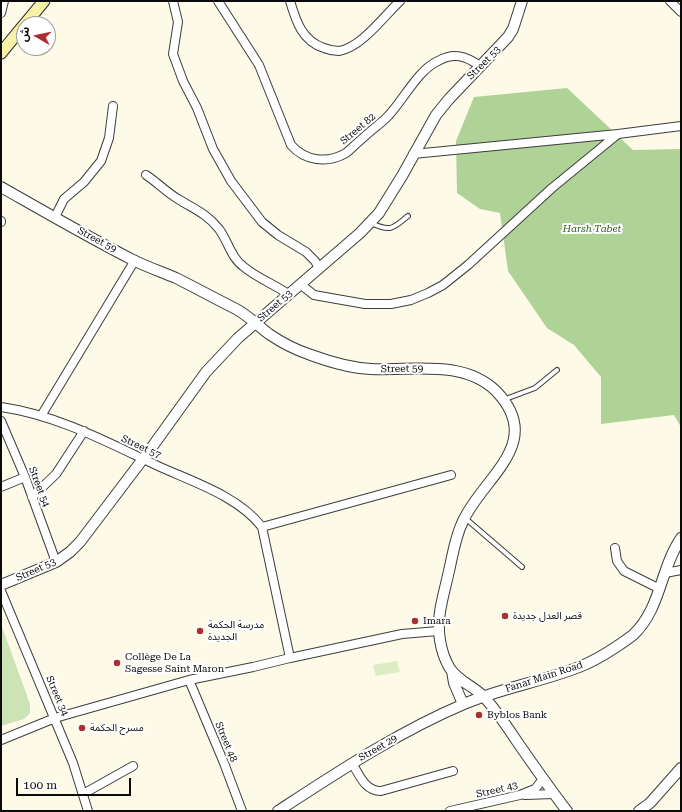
<!DOCTYPE html>
<meta charset="utf-8">
<style>
body{margin:0}
#map{position:relative;width:682px;height:812px;overflow:hidden;background:#fdfae8;font-family:"Roboto Serif","Noto Sans Arabic",serif}
canvas{display:block}
.frame{position:absolute;inset:0;border:2px solid #0a0a0a;pointer-events:none}
.north{position:absolute;left:16px;top:16px;width:40px;height:40px;box-sizing:border-box;background:#fff;border:1px solid #9d9d9d;border-radius:50%;rotate:279deg;font-size:11px;font-weight:700;line-height:16px;text-align:center;color:#0a0a0a}
.north::after{content:'';display:block;margin:auto;width:14px;height:18px;background:#ad2e30;clip-path:polygon(50% 0,100% 100%,50% 72%,0 100%)}
.scale{position:absolute;left:16px;top:778px;width:115px;height:18px;box-sizing:border-box;border:2px solid #0a0a0a;border-top:0;padding-left:5px;font-size:12px;line-height:14px;white-space:nowrap;color:#0a0a0a;-webkit-text-stroke:3px #fff;paint-order:stroke}
</style>
<div id="map">
<canvas width="682" height="812"></canvas>
<div class="frame"></div>
<div class="north">ش</div>
<div class="scale">100 m</div>
</div>
<script>
const ctx = document.querySelector('canvas').getContext('2d');
ctx.lineJoin = 'round';
function fillPath(path, color) {
  ctx.fillStyle = color;
  ctx.fill(path, 'evenodd');
}
function trace(path, color, width, dash) {
  ctx.strokeStyle = color;
  ctx.lineWidth = width;
  ctx.lineCap = dash ? 'butt' : 'round';
  ctx.setLineDash(dash || []);
  ctx.stroke(path);
}
function write(font, color, halo, rows, align = 'center') {
  ctx.font = font + ' "Roboto Serif","Noto Sans Arabic",serif';
  ctx.lineWidth = 4;
  ctx.setLineDash([]);
  ctx.textBaseline = 'middle';
  ctx.strokeStyle = halo;
  ctx.fillStyle = color;
  for (const [text, x, y, turn = 0] of rows) {
    ctx.save();
    ctx.translate(x, y);
    ctx.rotate((+turn || 0) * Math.PI / 180);
    ctx.textAlign = isNaN(turn) ? turn : align;
    if (halo) ctx.strokeText(text, 0, 0);
    ctx.fillText(text, 0, 0);
    ctx.restore();
  }
}
fillPath(new Path2D(`
 M1 624 30 704V713L24 719 1 726Z`), '#cce4b5');
fillPath(new Path2D(`
 M567 88 633 150 681 149V427L674 415 601 424V377L574 345 547 328 508 271 500 213 480 209 457 193 456 141 474 97Z`), '#afd396');
fillPath(new Path2D(`
 M397 661 400 672 376 676 373 665Z`), '#deecc6');
const service = new Path2D(`
 M371 223C390 232 393 229 408 216
 M503 400 535 388 557 370
 M465 518 522 567`);
const minor = new Path2D(`
 M173 1 178 22 173 54 183 81 197 108 213 149 231 181 262 222 278 235 306 252 315 261 319 268
 M218 1 259 65 291 145C305 161 327 164 346 153 352 148 358 142 364 137 372 129 382 123 389 115 404 99 418 70 438 61 454 52 466 56 480 66
 M290 1C296 21 302 41 324 48 329 50 334 51 339 51 361 48 385 15 400 1
 M670 1 681 12
 M1 13 4 1
 M413 154 618 134
 M146 175C157 182 166 192 178 199 194 209 206 213 219 229 228 241 231 258 244 267 257 278 274 284 288 294
 M55 217 64 199 84 182 101 161 109 138 113 106
 M1 222V221
 M300 284 314 295 365 304H391L411 300 428 293 443 285 468 265 552 188 618 134 681 126
 M1 407C57 415 107 442 158 466 193 482 238 496 262 527L290 658
 M41 416 135 260
 M1 421 25 477 56 562
 M1 487 25 477
 M32 497 56 474 84 431
 M262 527 451 475
 M615 548 617 561 624 571 660 589
 M665 573 681 570
 M1 591 73 763 88 811
 M189 680 224 763 242 811
 M1 740 55 718 189 680 253 667 290 658 402 634 438 631
 M352 763C360 776 365 791 381 791L453 771
 M83 794 133 766
 M525 795 554 794
 M450 811 520 795 535 789 543 779`);
const tertiary = new Path2D(`
 M1 187C45 212 88 237 133 260 147 267 162 272 176 278 196 288 216 299 236 309 249 316 258 326 269 334 282 343 296 350 311 355 330 362 352 368 371 369 412 371 463 359 496 391 546 443 483 477 463 521 455 537 453 554 449 571 446 585 442 598 440 612 437 630 440 651 449 667 457 681 474 686 484 697 497 711 508 728 518 743 534 766 550 789 567 811
 M1 585 56 562 70 552 80 542 152 447 206 372 238 338 360 233 379 213 402 176 436 115 449 99 508 37 513 29 522 1
 M452 671 454 683 463 704
 M278 811C338 772 398 732 464 704 501 688 541 682 579 667 592 662 604 655 616 647 622 643 628 639 633 635 661 609 660 569 681 538
 M639 811 650 803 681 768`);
const secondary = new Path2D(`
 M25 24 44 1
 M1 53 24 25`);
trace(service, '#3d3d3d', 6);
trace(minor, '#3d3d3d', 10);
trace(tertiary, '#3d3d3d', 12);
trace(secondary, '#2c2c2c', 13);
trace(service, '#fff', 4);
trace(minor, '#fff', 8);
trace(tertiary, '#fff', 10);
trace(secondary, '#f8f2a8', 11);
for (const [x, y, r, color] of [
 [505,616,4,"#ad2e30"],
 [415,621,4,"#ad2e30"],
 [200,631,4,"#ad2e30"],
 [117,663,4,"#ad2e30"],
 [479,715,4,"#ad2e30"],
 [82,728,4,"#ad2e30"]
]) {
  const dot = new Path2D();
  dot.arc(x, y, r, 0, 2 * Math.PI);
  ctx.fillStyle = color;
  ctx.fill(dot);
  trace(dot, '#fff', 1.5);
}
write('10px', '#0a0a0a', '#fff', [
 ["Street 53",484,63,-45],
 ["Street 82",358,129,-40],
 ["Street 59",97,240,28],
 ["Street 53",275,306,-41],
 ["Street 59",402,369,-1],
 ["Street 57",141,447,25],
 ["Street 54",39,487,69],
 ["Street 53",36,570,-24],
 ["Fanar Main Road",544,677,-18],
 ["Street 34",57,696,67],
 ["Street 48",226,742,68],
 ["Street 29",378,748,-30],
 ["Street 43",497,790,-13]
]);
write('italic 10px', '#2b5b20', '#fff', [
 ["Harsh Tabet",592,229]
]);
write('10px', '#0a0a0a', '#fff', [
 ["قصر العدل جديدة",513,616],
 ["Imara",423,621],
 ["مدرسة الحكمة",208,625],
 ["الجديدة",208,637],
 ["Collège De La",125,657],
 ["Sagesse Saint Maron",125,669],
 ["Byblos Bank",487,715],
 ["مسرح الحكمة",90,728]
], 'left');
</script>
